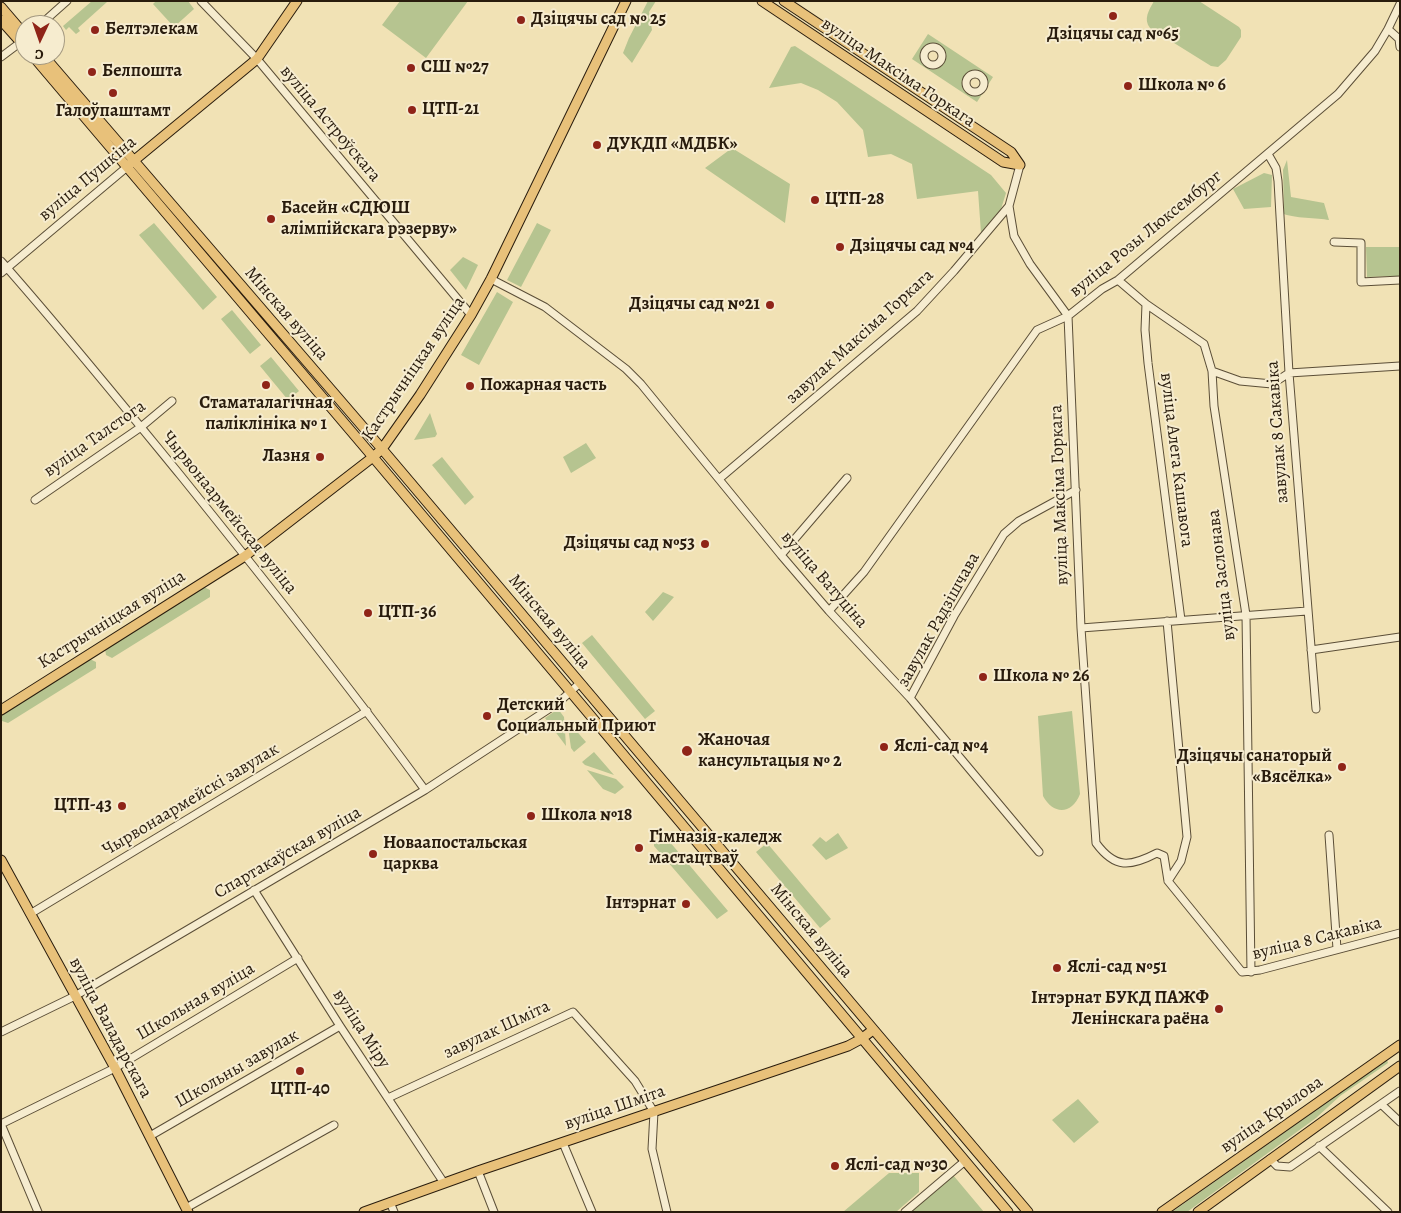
<!DOCTYPE html>
<meta charset="utf-8">
<style>
body{margin:0}
#map{position:relative;width:1401px;height:1213px;overflow:hidden;background:#f1e2b5;font-family:Alegreya,serif}
canvas{display:block}
.frame{position:absolute;inset:0;border:2px solid #291c0d;pointer-events:none}
.north{position:absolute;left:15px;top:15px;width:50px;height:50px;box-sizing:border-box;background:#f6eccf;border:1px solid #a49981;border-radius:50%;rotate:183deg;font-size:14px;font-weight:700;line-height:20px;text-align:center;color:#291c0d}
.north::after{content:'';display:block;margin:auto;width:18px;height:22px;background:#8f2418;clip-path:polygon(50% 0,100% 100%,50% 72%,0 100%)}
</style>
<div id="map">
<canvas width="1401" height="1213"></canvas>
<div class="frame"></div>
<div class="north">С</div>
</div>
<script>
const ctx = document.querySelector('canvas').getContext('2d');
ctx.lineJoin = 'round';
function fillPath(path, color) {
  ctx.fillStyle = color;
  ctx.fill(path, 'evenodd');
}
function trace(path, color, width, dash) {
  ctx.strokeStyle = color;
  ctx.lineWidth = width;
  ctx.lineCap = dash ? 'butt' : 'round';
  ctx.setLineDash(dash || []);
  ctx.stroke(path);
}
function write(font, color, halo, rows, align = 'center') {
  ctx.font = font + ' Alegreya,serif';
  ctx.lineWidth = 4;
  ctx.setLineDash([]);
  ctx.textBaseline = 'middle';
  ctx.strokeStyle = halo;
  ctx.fillStyle = color;
  for (const [text, x, y, turn = 0] of rows) {
    ctx.save();
    ctx.translate(x, y);
    ctx.rotate((+turn || 0) * Math.PI / 180);
    ctx.textAlign = isNaN(turn) ? turn : align;
    if (halo) ctx.strokeText(text, 0, 0);
    ctx.fillText(text, 0, 0);
    ctx.restore();
  }
}
fillPath(new Path2D(`
 M92 1 107 2 78 28 80 31 76 34 69 27 66 30 63 26Z
 M156 1H188L194 9 174 27 153 4Z
 M400 1H468L426 58 382 25Z
 M648 1H656L649 12 652 30 632 63 623 53 629 38Z
 M1154 1H1199L1239 27 1241 30V37L1226 60 1218 67 1211 66 1150 28C1143 19 1149 10 1154 1Z
 M928 34 993 77 977 102 912 59ZM931 47 938 49 942 55 940 61 934 65 927 63 923 58 925 51ZM973 74 980 76 984 82 982 89 976 92H970L965 85 967 78Z
 M795 46 991 175 1006 193 1001 209 981 233 978 191 917 199 912 164 891 154 868 157 863 130 837 102 818 90 801 83 769 88 791 47Z
 M732 148 790 184 785 223 705 168Z
 M1287 160 1291 197 1324 203 1329 220C1318 218 1293 218 1284 214L1283 170Z
 M1264 173 1272 175 1271 207 1244 209 1233 189Z
 M154 223 217 297 203 310 139 235Z
 M537 223 551 230 521 287 507 280Z
 M1366 247H1400V276L1367 277Z
 M463 257 478 265 466 290 450 270Z
 M497 292 513 302 479 365 461 355Z
 M232 310 261 345 250 354 221 319Z
 M271 357 299 391 288 400 260 366Z
 M430 413 437 434 435 437 414 440Z
 M586 443 596 458 571 473 563 457Z
 M442 457 474 497 465 505 432 465Z
 M204 587 210 590V597L112 658 106 655 105 649Z
 M663 592 674 597 653 621 645 612Z
 M592 635 655 711 645 719 582 643Z
 M90 659 96 662V668L8 723 2 721 1 714Z
 M558 709 564 717 566 746 545 718Z
 M1072 711 1080 794C1072 815 1053 815 1043 796L1038 716Z
 M567 720 586 742 574 752 571 748Z
 M594 752 614 775 585 765 582 762Z
 M587 770 616 779 624 787 615 794 603 789Z
 M838 833 848 848 826 860 812 845 820 837 826 842Z
 M664 835 728 911 717 919 654 846V843Z
 M767 843 831 919 820 928 756 852Z
 M1387 1060 1388 1063 1340 1096 1316 1118 1187 1212H1172Z
 M1078 1099 1099 1122 1074 1143 1052 1120Z
 M889 1173H919V1192L896 1212H843Z
 M953 1175 984 1212H910Z`), '#b6c490');
const minor = new Path2D(`
 M201 1 257 59 471 315
 M40 25 67 1
 M1388 29 1399 39 1400 47
 M924 56a9 9 0 1 1 18 0a9 9 0 1 1-18 0Z
 M1 57 25 39
 M966 83a9 9 0 1 1 18 0a9 9 0 1 1-18 0Z
 M1268 154 1276 168 1278 181 1289 373 1316 709
 M1020 165 1009 206 1014 236 1030 264 1068 316 1081 628 1096 843C1115 869 1130 867 1157 853L1164 856 1168 881 1242 972 1260 970 1400 933
 M1334 242 1361 243V282L1400 280
 M1 261C63 331 122 404 181 476 264 579 347 683 425 790
 M1 273 127 167
 M491 279 545 307 626 369 641 384 781 555 829 611 910 698 1039 852
 M1118 280 1146 304 1204 344 1212 371 1214 406 1246 615 1251 972
 M1146 304 1145 330 1148 363 1181 620
 M1212 371 1240 381 1272 384 1289 373 1400 366
 M719 479 917 311 954 271 1009 206
 M35 500 141 427 172 401
 M781 555 847 478
 M829 611 864 572 1037 330 1068 316 1102 289 1118 280 1338 94 1375 51 1388 29 1400 4
 M1167 621 1187 837 1181 861 1168 881
 M1081 628 1307 611
 M1311 650 1400 637
 M910 698 954 616 1004 534 1019 521 1076 490
 M1329 835 1337 949
 M254 890 340 1026 444 1183
 M30 914 367 711
 M1 1032 75 996 425 790 558 703 580 683
 M388 1098 573 1012 635 1081 654 1112 652 1149 667 1212
 M1381 1104 1400 1122
 M1 1124 115 1068 298 958
 M1 1124 38 1212
 M150 1136 340 1026
 M563 1143 592 1212
 M1319 1146 1388 1212
 M1270 1159 1277 1166 1290 1167 1400 1091
 M478 1171 494 1212
 M390 1202 394 1212
 M186 1208 334 1125
 M905 1212 965 1161`);
const major = new Path2D(`
 M762 1 1003 162 1020 165
 M784 1 1011 152 1020 165
 M1 7 25 35
 M1 20 25 47
 M32 55 373 457 1008 1212
 M43 55 382 449 1028 1212
 M131 163 257 59 297 1
 M1 710 245 556 373 457 382 449 420 395 471 315 491 279 626 1
 M1 860 115 1068 188 1212
 M364 1212 478 1171 848 1046 861 1039 873 1030
 M1162 1212 1400 1045
 M1198 1212 1400 1066`);
trace(minor, '#5b4e37', 9);
trace(major, '#291c0d', 11);
trace(minor, '#f6eccf', 7);
trace(major, '#e8c17a', 9);
for (const [x, y, r, color] of [
 [1113,16,5,"#8f2418"],
 [521,20,5,"#8f2418"],
 [95,30,5,"#8f2418"],
 [411,68,5,"#8f2418"],
 [92,72,5,"#8f2418"],
 [1128,86,5,"#8f2418"],
 [113,93,5,"#8f2418"],
 [412,110,5,"#8f2418"],
 [597,145,5,"#8f2418"],
 [815,200,5,"#8f2418"],
 [271,219,5,"#8f2418"],
 [840,247,5,"#8f2418"],
 [770,305,5,"#8f2418"],
 [266,385,5,"#8f2418"],
 [470,386,5,"#8f2418"],
 [320,457,5,"#8f2418"],
 [705,544,5,"#8f2418"],
 [368,613,5,"#8f2418"],
 [983,677,5,"#8f2418"],
 [487,716,5,"#8f2418"],
 [884,747,5,"#8f2418"],
 [687,751,6,"#8f2418"],
 [1342,767,5,"#8f2418"],
 [122,806,5,"#8f2418"],
 [531,816,5,"#8f2418"],
 [639,848,5,"#8f2418"],
 [373,854,5,"#8f2418"],
 [686,904,5,"#8f2418"],
 [1057,968,5,"#8f2418"],
 [1219,1009,5,"#8f2418"],
 [300,1071,5,"#8f2418"],
 [835,1166,5,"#8f2418"]
]) {
  const dot = new Path2D();
  dot.arc(x, y, r, 0, 2 * Math.PI);
  ctx.fillStyle = color;
  ctx.fill(dot);
  trace(dot, '#f6eccf', 2);
}
write('bold 18px', '#291c0d', '#f6eccf', [
 ["Дзіцячы сад № 25",531,20],
 ["Белтэлекам",105,30],
 ["Дзіцячы сад №65",1113,35,"center"],
 ["СШ №27",421,68],
 ["Белпошта",102,72],
 ["Школа № 6",1138,86],
 ["ЦТП-21",422,110],
 ["Галоўпаштамт",113,112,"center"],
 ["ДУКДП «МДБК»",607,145],
 ["ЦТП-28",825,200],
 ["Басейн «СДЮШ",281,209],
 ["алімпійскага рэзерву»",281,230],
 ["Дзіцячы сад №4",850,247],
 ["Дзіцячы сад №21",760,305,"right"],
 ["Пожарная часть",480,386],
 ["Стаматалагічная",266,404,"center"],
 ["паліклініка № 1",266,425,"center"],
 ["Лазня",310,457,"right"],
 ["Дзіцячы сад №53",695,544,"right"],
 ["ЦТП-36",378,613],
 ["Школа № 26",993,677],
 ["Детский",497,706],
 ["Социальный Приют",497,727],
 ["Жаночая",698,741],
 ["кансультацыя № 2",698,762],
 ["Яслі-сад №4",894,747],
 ["Дзіцячы санаторый",1332,757,"right"],
 ["«Вясёлка»",1332,778,"right"],
 ["ЦТП-43",112,806,"right"],
 ["Школа №18",541,816],
 ["Гімназія-каледж",649,838],
 ["мастацтваў",649,859],
 ["Новаапостальская",383,844],
 ["царква",383,865],
 ["Інтэрнат",676,904,"right"],
 ["Яслі-сад №51",1067,968],
 ["Інтэрнат БУКД ПАЖФ",1209,999,"right"],
 ["Ленінскага раёна",1209,1020,"right"],
 ["ЦТП-40",300,1090,"center"],
 ["Яслі-сад №30",845,1166]
], 'left');
write('18px', '#291c0d', '#f6eccf', [
 ["вуліца Максіма Горкага",898,73,34],
 ["вуліца Астроўскага",330,124,50],
 ["вуліца Пушкіна",88,179,-40],
 ["вуліца Розы Люксембург",1146,234,-39],
 ["Мінская вуліца",286,314,49],
 ["завулак Максіма Горкага",860,337,-42],
 ["Кастрычніцкая вуліца",414,369,-56],
 ["завулак 8 Сакавіка",1278,432,-94],
 ["вуліца Талстога",95,439,-35],
 ["вуліца Алега Кашавога",1176,460,83],
 ["вуліца Максіма Горкага",1060,495,-92],
 ["Чырвонаармейская вуліца",229,513,51],
 ["вуліца Заслонава",1222,575,-97],
 ["вуліца Ватуціна",824,580,49],
 ["Кастрычніцкая вуліца",112,620,-32],
 ["завулак Радзішчава",939,620,-61],
 ["Мінская вуліца",549,622,50],
 ["Чырвонаармейскі завулак",191,800,-31],
 ["Спартакаўская вуліца",288,853,-30],
 ["Мінская вуліца",811,931,50],
 ["вуліца 8 Сакавіка",1317,939,-14],
 ["Школьная вуліца",196,1002,-31],
 ["вуліца Валадарскага",110,1028,62],
 ["вуліца Міру",361,1029,57],
 ["завулак Шміта",497,1030,-25],
 ["Школьны завулак",237,1069,-30],
 ["вуліца Шміта",615,1108,-19],
 ["вуліца Крылова",1272,1115,-35]
]);
</script>
